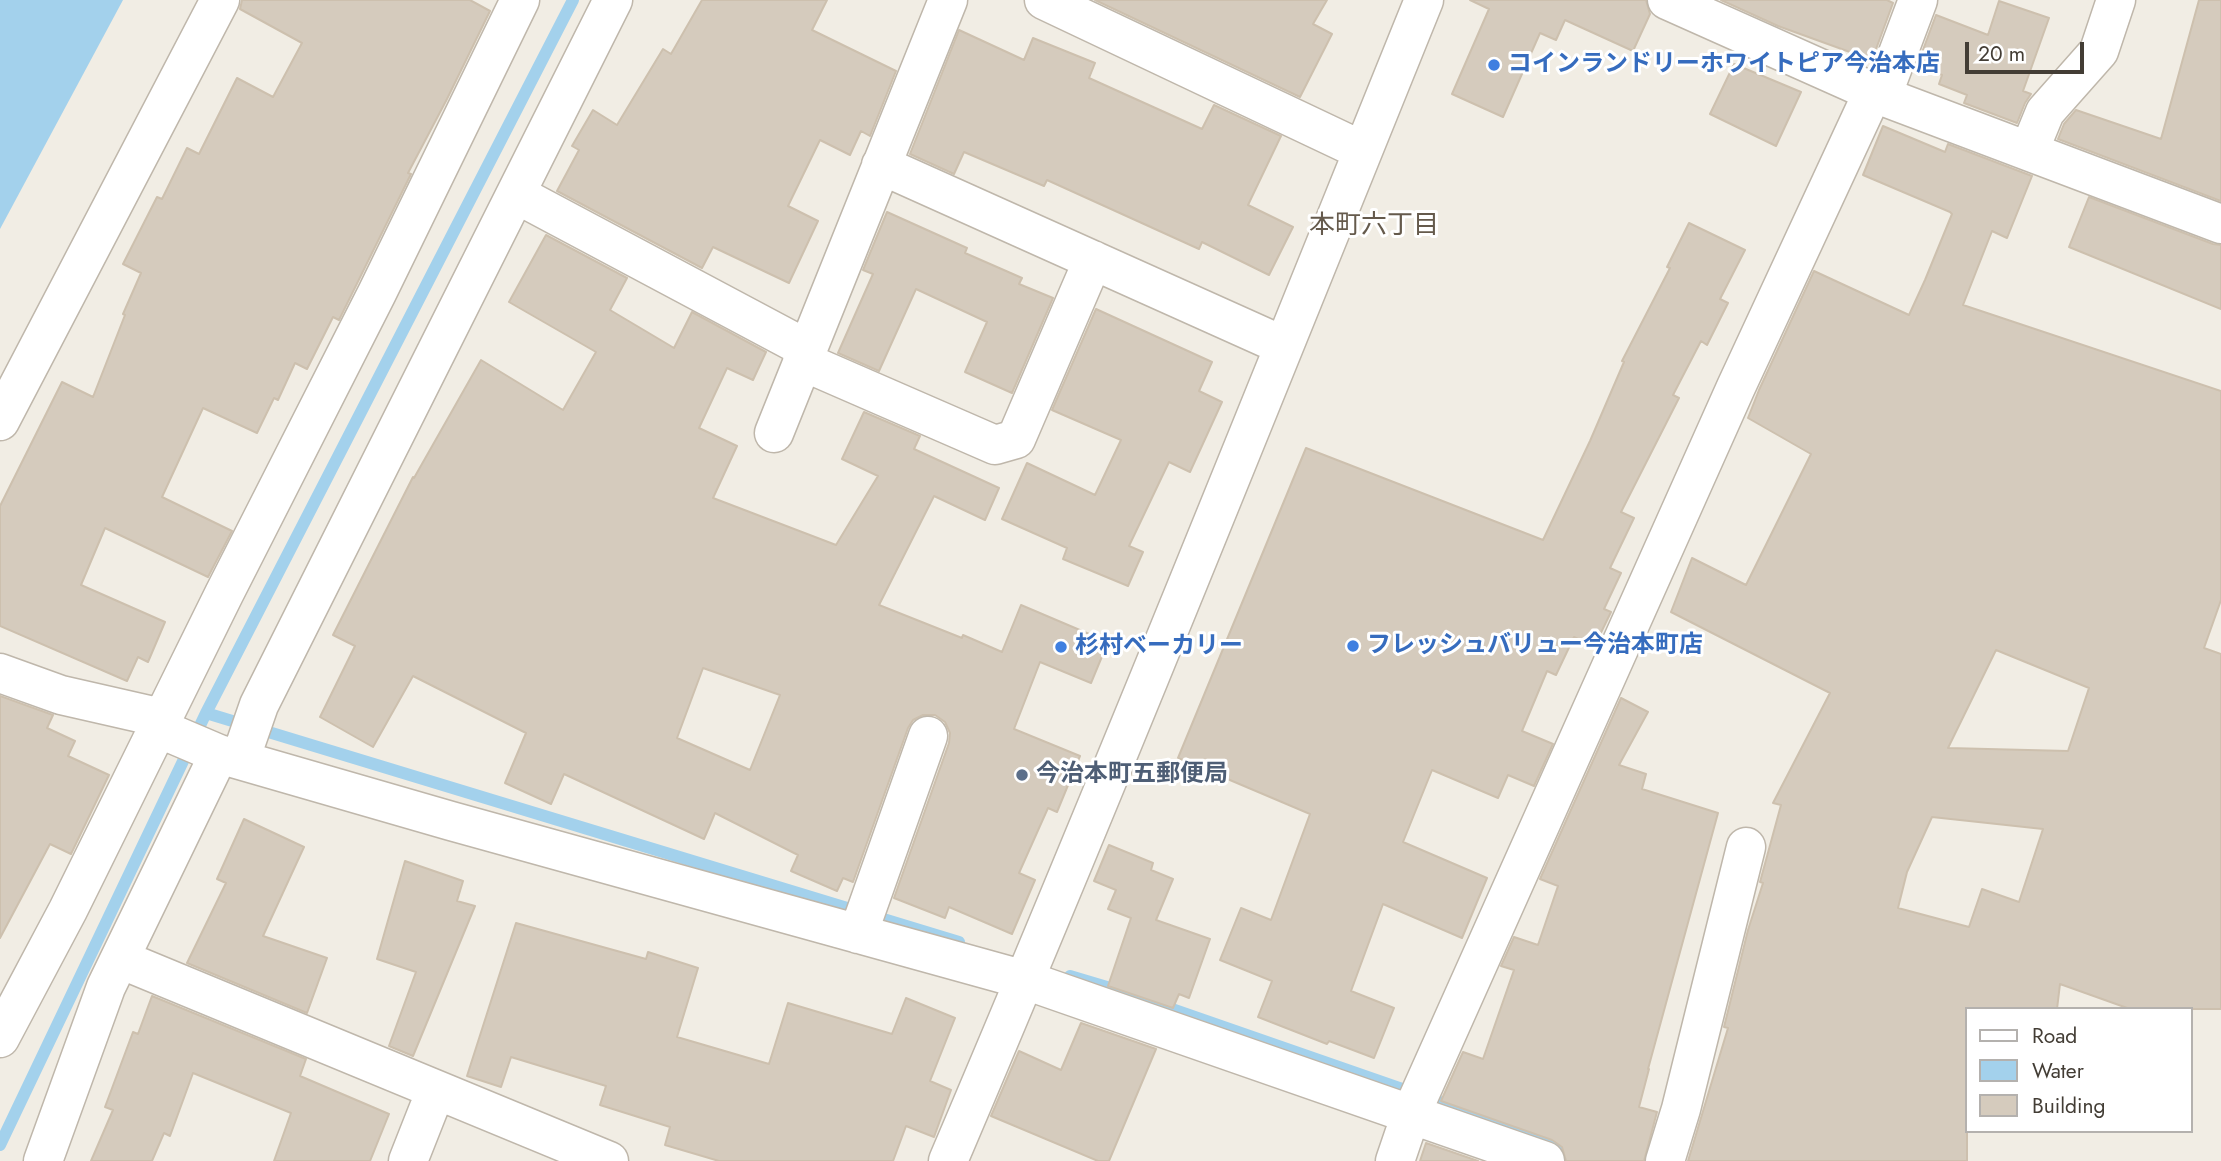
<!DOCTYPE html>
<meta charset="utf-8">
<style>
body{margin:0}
#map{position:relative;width:2221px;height:1161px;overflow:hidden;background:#f1ede4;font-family:Jost,sans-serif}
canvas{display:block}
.legend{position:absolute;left:1965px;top:1007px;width:228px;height:126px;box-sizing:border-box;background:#fff;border:2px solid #b4b1ae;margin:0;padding:9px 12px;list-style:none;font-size:21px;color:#433d35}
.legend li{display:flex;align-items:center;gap:14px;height:35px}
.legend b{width:35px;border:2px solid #b4b1ae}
.scale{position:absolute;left:1965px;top:42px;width:119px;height:32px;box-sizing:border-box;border:4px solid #433d35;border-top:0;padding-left:9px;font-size:21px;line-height:24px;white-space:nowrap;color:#433d35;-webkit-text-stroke:5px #fff;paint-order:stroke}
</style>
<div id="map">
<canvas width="2221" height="1161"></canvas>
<ul class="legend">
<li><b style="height:9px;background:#fff"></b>Road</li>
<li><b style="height:19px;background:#a3d1ec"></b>Water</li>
<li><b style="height:19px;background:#d5cbbd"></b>Building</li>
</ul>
<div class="scale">20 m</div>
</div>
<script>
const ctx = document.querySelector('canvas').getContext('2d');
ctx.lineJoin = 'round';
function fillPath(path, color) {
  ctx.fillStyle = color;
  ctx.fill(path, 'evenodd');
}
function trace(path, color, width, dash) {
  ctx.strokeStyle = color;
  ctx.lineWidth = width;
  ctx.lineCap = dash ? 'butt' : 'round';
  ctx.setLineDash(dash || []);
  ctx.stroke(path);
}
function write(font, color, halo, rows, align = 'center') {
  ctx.font = font + ' Jost,"Noto Sans JP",sans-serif';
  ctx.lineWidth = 6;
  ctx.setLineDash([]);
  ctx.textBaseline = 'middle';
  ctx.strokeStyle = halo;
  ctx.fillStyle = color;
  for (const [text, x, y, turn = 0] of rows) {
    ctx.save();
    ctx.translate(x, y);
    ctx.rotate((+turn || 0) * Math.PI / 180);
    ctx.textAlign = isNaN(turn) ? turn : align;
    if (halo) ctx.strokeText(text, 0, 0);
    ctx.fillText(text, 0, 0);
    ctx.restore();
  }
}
fillPath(new Path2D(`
 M0 0H123L0 229Z`), '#a3d1ec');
trace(new Path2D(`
 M206 713 959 942
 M1070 976 1117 990 1569 1147
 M0 1145 206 713 573 0`), '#a3d1ec', 12);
const building = new Path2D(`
 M242 0H470L490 11 447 99 408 173 411 174 339 320 333 317 307 369 295 363 278 400 274 398 257 433 203 408 162 497 232 531 208 577 105 528 81 585 165 622 148 662 138 657 127 681 0 626V506L62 382 93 397 125 315 123 314 141 273 123 264 157 197 162 199 187 148 199 154 237 78 273 97 302 43 240 9Z
 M702 0H827L812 30 896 71 870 136 861 131 850 155 820 140 788 206 818 221 789 283 713 247 702 268 557 191 579 150 572 146 593 110 617 125 663 49 671 54Z
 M1095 0H1327L1313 24 1332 34 1300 97Z
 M1470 0H1646L1650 14 1633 51 1565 20 1556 40 1540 33 1503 117 1452 94 1489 9Z
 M1721 0H1887L1893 3 1872 60 1778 26Z
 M2199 0H2221V201L2058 139 2064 124 2076 110 2161 139Z
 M1999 1 2049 18 2023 91 2031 94 2025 103 2017 123 1964 103 1967 95 1939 84 1942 75 1917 66 1936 15 1988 35Z
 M959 30 1024 60 1033 38 1095 63 1089 78 1202 129 1214 105 1281 136 1248 205 1293 227 1269 275 1202 242 1199 249 1047 180 1044 186 964 152 954 174 910 154Z
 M1734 64 1801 92 1776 146 1710 114Z
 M1883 126 1945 152 1948 144 2032 176 2007 238 1992 231 1963 305 2221 391V600L2204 648 2221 654V1009H2130L2060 984 2057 1009H1967V1161H1688L1728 1028 1724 1027 1748 930 1763 883 1760 882 1781 805 1773 803 1830 693 1671 612 1692 558 1746 585 1811 454 1748 418 1759 390 1814 271 1909 315 1925 280 1952 214 1950 212 1863 175ZM1996 650 2089 688 2068 751 1948 748ZM1932 817 2043 829 2019 902 1982 889 1969 927 1898 908 1907 872Z
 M2089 197 2213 244 2221 245V309L2069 247Z
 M887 212 967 248 965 253 1022 278 1019 284 1053 298 1012 393 965 372 987 322 916 289 879 371 838 353 873 274 863 270Z
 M1689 223 1745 250 1720 299 1728 303 1707 345 1701 341 1673 395 1679 398 1621 512 1634 518 1610 568 1621 573 1604 609 1611 612 1594 647 1574 637 1556 675 1547 671 1522 731 1553 744 1534 786 1508 775 1498 798 1432 770 1403 842 1487 878 1462 938 1383 904 1351 991 1394 1008 1374 1058 1329 1041 1327 1044 1258 1017 1272 981 1220 960 1241 908 1271 920 1310 814 1178 758 1306 448 1543 540 1590 441 1624 362 1622 361 1670 268 1667 267Z
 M546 235 627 278 610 310 674 348 692 312 766 352 753 380 727 368 699 428 737 446 713 498 836 545 878 476 842 459 864 412 920 436 914 449 999 488 985 520 934 496 879 605 962 638 963 635 1002 652 1021 605 1108 642 1091 683 1040 662 1014 729 1080 756 1057 812 1048 808 1019 873 1035 880 1012 934 949 907 945 918 894 898 949 743 950 733 945 722 935 715H923L913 720 908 728 853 882 843 878 837 891 791 871 798 855 715 813 704 839 564 774 551 804 505 783 526 733 413 676 373 747 320 717 355 646 333 635 413 477 414 478 481 360 563 410 596 352 509 302ZM703 668 780 695 750 770 677 738Z
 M1096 309 1212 362 1199 391 1222 402 1190 472 1169 462 1129 546 1143 552 1128 586 1063 559 1067 548 1002 519 1027 463 1095 495 1121 440 1052 410Z
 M0 696 53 715 47 728 75 741 68 756 109 775 71 854 50 844 0 938Z
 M1621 698 1648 712 1619 765 1646 774 1642 789 1718 813 1648 1069H1649L1639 1107 1657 1112 1644 1161H1566L1562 1147 1552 1140 1441 1101 1463 1052 1483 1059 1514 970 1501 966 1514 937 1538 945 1558 886 1540 879Z
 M244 819 304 847 263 936 327 958 307 1013 187 963 226 883 217 879Z
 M1109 845 1153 863 1151 870 1173 879 1156 920 1210 939 1189 998 1179 994 1173 1008 1108 986 1131 918 1108 909 1116 890 1094 881Z
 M405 861 463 881 457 901 475 906 413 1056 389 1046 416 972 377 959Z
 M516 923 646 959 648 952 698 968 677 1037 769 1064 788 1003 892 1034 906 998 955 1018 930 1081 951 1090 934 1137 906 1126 893 1161H719L665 1145 670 1127 600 1105 606 1086 511 1057 501 1087 467 1076Z
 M152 996 306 1059 300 1076 389 1114 370 1161H274L291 1113 193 1073 170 1136 164 1133 152 1161H91L113 1110 105 1107 133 1032 138 1034Z
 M1081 1023 1156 1049 1109 1161H1098L991 1116 1019 1051 1061 1070Z
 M1426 1143 1478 1161H1420Z`);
fillPath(building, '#d5cbbd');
trace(building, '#cdc0ae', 2);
const minor = new Path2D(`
 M1044 0 1363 151
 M1667 0 1882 96 2221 224
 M1882 96 1918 0
 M2029 151 2045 112 2099 51 2116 0
 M881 165 1284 346
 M516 194 807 349
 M802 361 995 445 1016 439 1093 260
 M0 421 220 0
 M774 433 948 0
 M0 673 61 695 162 718
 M158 728 219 754 451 821 1025 980 1545 1161
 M240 760 259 705 613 0
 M858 934 928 736
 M120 959 609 1161
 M0 1038 68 910 224 594 377 293 520 0
 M43 1161 106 987 219 754
 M408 1161 436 1090
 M948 1161C1112 776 1267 388 1424 0
 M1395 1161 1411 1114 1736 387 1873 92
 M1665 1161 1681 1109 1746 847`);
trace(minor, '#bfb7ab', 41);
trace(minor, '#fff', 38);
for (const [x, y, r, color] of [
 [1494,65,7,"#3f7fe0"],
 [1353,646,7,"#3f7fe0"],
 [1061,647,7,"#3f7fe0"],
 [1022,775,7,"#5c6f8a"]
]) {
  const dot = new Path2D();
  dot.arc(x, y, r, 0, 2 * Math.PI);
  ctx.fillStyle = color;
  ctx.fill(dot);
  trace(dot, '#fff', 2.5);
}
write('bold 24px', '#366cbe', '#fff', [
 ["コインランドリーホワイトピア今治本店",1508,65],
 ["フレッシュバリュー今治本町店",1367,646],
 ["杉村ベーカリー",1075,647]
], 'left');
write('bold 24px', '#4e5e75', '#fff', [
 ["今治本町五郵便局",1036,775]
], 'left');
write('26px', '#655a4c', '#fff', [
 ["本町六丁目",1374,227]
]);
</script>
